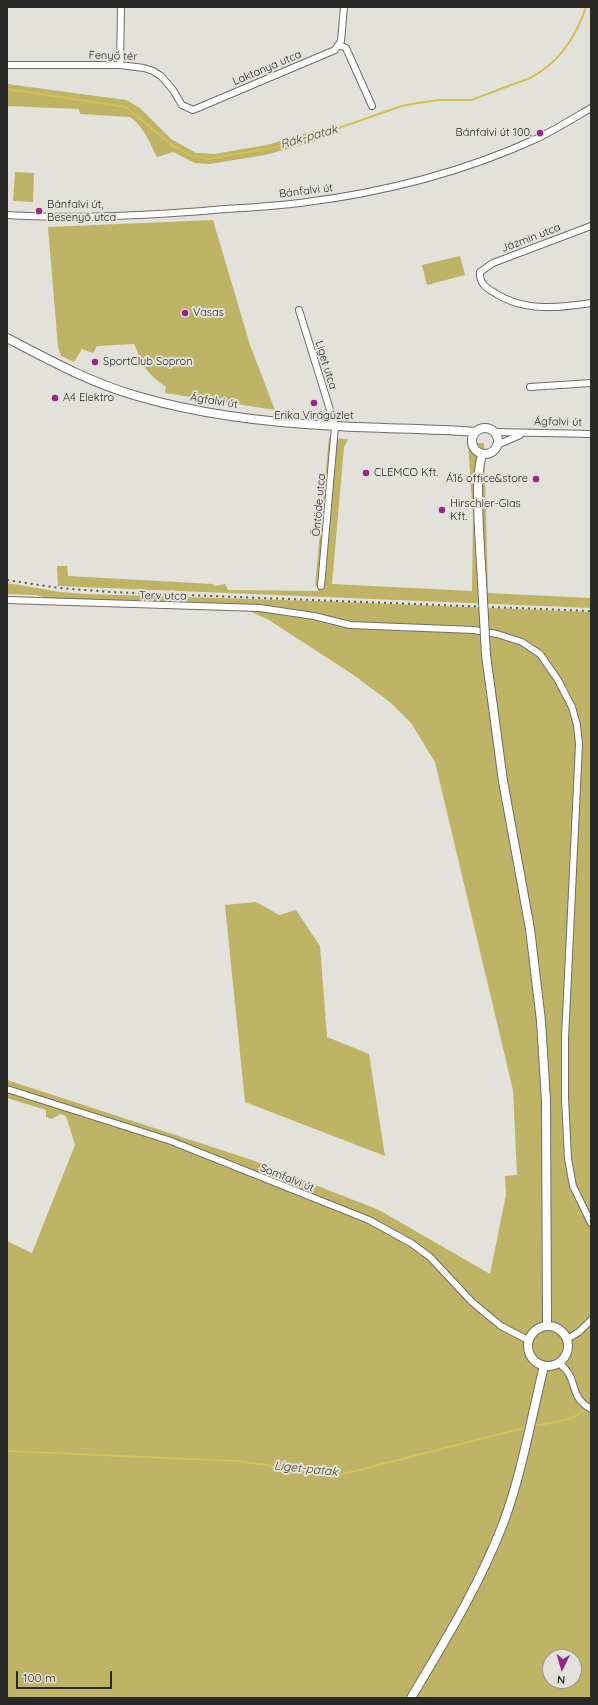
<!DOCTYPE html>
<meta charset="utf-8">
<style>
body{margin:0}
#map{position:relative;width:598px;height:1705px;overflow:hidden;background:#e2e1da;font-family:Quicksand,sans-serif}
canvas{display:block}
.frame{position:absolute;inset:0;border:8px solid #292927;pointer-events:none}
.north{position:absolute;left:542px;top:1649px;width:40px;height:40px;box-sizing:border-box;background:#e2e1da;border:1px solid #989792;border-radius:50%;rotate:185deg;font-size:11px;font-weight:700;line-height:16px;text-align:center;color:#292927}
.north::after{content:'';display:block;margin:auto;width:14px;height:18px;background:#962889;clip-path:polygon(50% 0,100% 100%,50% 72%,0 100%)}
.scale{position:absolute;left:16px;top:1671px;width:96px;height:18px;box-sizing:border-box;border:2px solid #292927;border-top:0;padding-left:5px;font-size:12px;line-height:14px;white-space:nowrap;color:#292927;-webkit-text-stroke:3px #e2e1da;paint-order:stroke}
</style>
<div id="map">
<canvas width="598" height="1705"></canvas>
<div class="frame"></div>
<div class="north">N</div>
<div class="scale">100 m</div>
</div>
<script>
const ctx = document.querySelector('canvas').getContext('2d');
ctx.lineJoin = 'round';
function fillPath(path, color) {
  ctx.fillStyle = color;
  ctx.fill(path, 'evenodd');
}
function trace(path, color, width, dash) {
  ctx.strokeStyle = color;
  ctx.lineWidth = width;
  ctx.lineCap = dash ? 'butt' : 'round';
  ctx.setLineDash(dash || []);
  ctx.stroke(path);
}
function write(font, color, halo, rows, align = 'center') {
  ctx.font = font + ' Quicksand,sans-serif';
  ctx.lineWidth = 4;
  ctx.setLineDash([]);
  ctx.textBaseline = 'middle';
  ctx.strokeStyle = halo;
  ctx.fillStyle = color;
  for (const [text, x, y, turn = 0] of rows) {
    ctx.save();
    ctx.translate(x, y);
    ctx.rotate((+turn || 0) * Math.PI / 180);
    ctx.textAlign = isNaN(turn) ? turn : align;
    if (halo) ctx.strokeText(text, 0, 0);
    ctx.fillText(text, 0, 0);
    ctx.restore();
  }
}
fillPath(new Path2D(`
 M7 84 126 100 140 108 171 139 196 153 214 154 267 145 314 131 316 141 265 155 209 164 195 163 173 152 157 157C150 144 144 126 130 117L80 114 79 109 7 106Z
 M15 172 34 173 33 202 13 201Z
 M213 220 250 345 275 410 165 393 166 387C145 372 144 367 134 344L97 346 93 353 82 349 74 362 61 356 58 347 48 227Z
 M460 256 465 275 427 285 422 265Z
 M329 438 348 439 344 447 332 584 472 591 473 517 468 443H484L488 593 591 598V608L58 586 57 566H67L68 576 213 584 214 586 225 584 228 590 318 591V586H315Z
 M7 583 60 592 86 594 317 601 591 612V1698H7V1241L32 1253 75 1145 66 1116 60 1114 52 1119 46 1117V1110L7 1098V1080L252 1160 379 1210 490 1274 506 1195 505 1176 517 1175 513 1090 435 762 411 723 391 703 355 676 269 620 240 607 52 599 36 595 7 594ZM550 1657H574V1681H550Z
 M256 902 279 915 296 910 320 946 327 1037 369 1054 385 1156 245 1102 225 905Z`), '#bfb365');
trace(new Path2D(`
 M7 89 126 107 173 146 190 155 209 159 276 147 321 134 402 106 418 103 439 100H471L530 78C559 63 576 37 586 7
 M533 1426C555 1421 578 1423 591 1401
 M7 1451 237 1461 339 1475 528 1427`), '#d2c058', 2);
const minor = new Path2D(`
 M339 45 346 48 372 106
 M7 65H120L144 68 153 71 161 76 173 90 182 105 193 110 335 50 341 41 344 7
 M120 65 121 7
 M7 215C72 219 138 216 203 211 236 208 268 207 300 203 381 193 464 172 538 138 556 129 574 118 591 108
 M591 226 493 263 480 272C479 283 486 288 495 293 524 312 559 308 591 303
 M299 310 335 426 321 586
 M530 387 591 383
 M495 432 591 434
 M497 445 520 435
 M7 600 260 608 314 616 350 625 474 630 497 634 522 642 540 654 558 680 572 707 577 725 579 744 565 1038V1098L568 1159 573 1186 591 1223
 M7 1089 171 1141 369 1220 411 1243 430 1257 472 1302 501 1326 528 1340
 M567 1339 579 1332 591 1320
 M560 1364C580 1380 567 1395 591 1409`);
const major = new Path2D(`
 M7 338C49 360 91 383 137 396 198 414 273 423 337 426 383 429 430 428 476 432
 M472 441a13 13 0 1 1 26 0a13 13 0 1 1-26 0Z
 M482 582C481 557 473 471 483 454
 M486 655 503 781 530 929 541 1021 546 1101 547 1326
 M528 1346a20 20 0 1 1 40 0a20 20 0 1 1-40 0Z
 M411 1698C445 1641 479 1586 503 1524 522 1473 531 1419 544 1366`);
trace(minor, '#6f6e68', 8);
trace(major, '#6f6e68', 10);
trace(minor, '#fff', 6);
trace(major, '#fff', 8);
trace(new Path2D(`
 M7 580 59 588 111 592 591 611`), '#5a5a56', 2, [2, 4]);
const majorBridge = new Path2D(`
 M482 582 486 655`);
trace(majorBridge, '#6f6e68', 10, []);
trace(majorBridge, '#fff', 8);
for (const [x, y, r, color] of [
 [540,133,4,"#962889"],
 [39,211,4,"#962889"],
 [185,313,4,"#962889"],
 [95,362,4,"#962889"],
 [55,398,4,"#962889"],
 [314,403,4,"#962889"],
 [366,473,4,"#962889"],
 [536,479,4,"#962889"],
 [442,510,4,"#962889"]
]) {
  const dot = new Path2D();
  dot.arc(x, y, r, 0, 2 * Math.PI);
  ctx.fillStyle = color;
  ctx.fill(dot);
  trace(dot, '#e2e1da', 1.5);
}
write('11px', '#292927', '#e2e1da', [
 ["Fenyő tér",113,56,2],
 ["Laktanya utca",267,68,-23],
 ["Bánfalvi út",306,191,-7],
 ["Jázmin utca",531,238,-21],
 ["Liget utca",326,365,73],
 ["Ágfalvi út",214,401,9],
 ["Ágfalvi út",558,422,1],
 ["Öntöde utca",319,505,-85],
 ["Terv utca",163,596,1],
 ["Somfalvi út",287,1178,22]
]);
write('11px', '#292927', '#e2e1da', [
 ["Bánfalvi út 100.",532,133,"right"],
 ["Bánfalvi út,",47,205],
 ["Besenyő utca",47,218],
 ["Vasas",193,313],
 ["SportClub Sopron",103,362],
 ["A4 Elektro",63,398],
 ["Erika Virágüzlet",314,416,"center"],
 ["CLEMCO Kft.",374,473],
 ["Á16 office&store",528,479,"right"],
 ["Hirschler-Glas",450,504],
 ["Kft.",450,517]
], 'left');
write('italic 12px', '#50491d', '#e2e1da', [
 ["Rák-patak",309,137,-16],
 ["Liget-patak",306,1469,6]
]);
</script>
